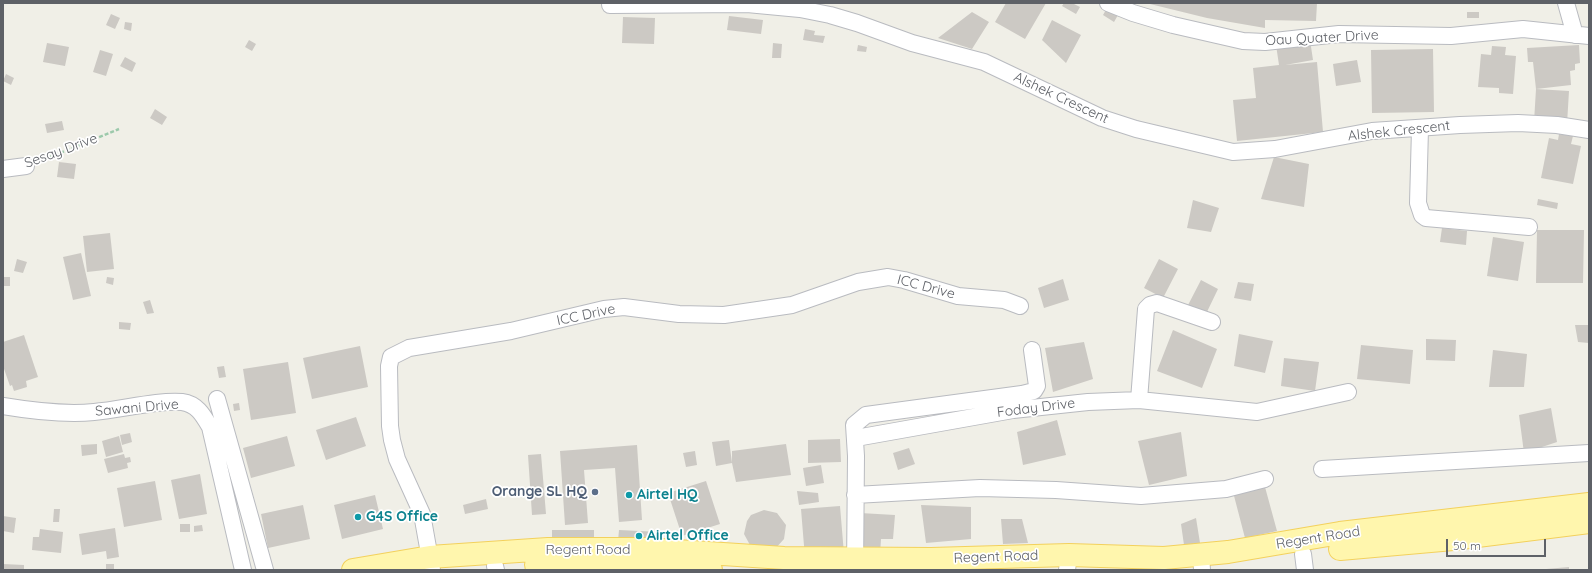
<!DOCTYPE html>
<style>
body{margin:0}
#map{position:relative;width:1592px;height:573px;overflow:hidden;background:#f0efe7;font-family:Quicksand,sans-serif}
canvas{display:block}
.frame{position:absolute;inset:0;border:4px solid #5e6167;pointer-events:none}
.scale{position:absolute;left:1446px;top:539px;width:100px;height:18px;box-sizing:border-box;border:2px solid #5e6167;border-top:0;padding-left:5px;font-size:12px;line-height:14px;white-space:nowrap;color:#5e6167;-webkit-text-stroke:3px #fff;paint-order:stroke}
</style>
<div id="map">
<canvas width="1592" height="573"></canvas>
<div class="frame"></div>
<div class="scale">50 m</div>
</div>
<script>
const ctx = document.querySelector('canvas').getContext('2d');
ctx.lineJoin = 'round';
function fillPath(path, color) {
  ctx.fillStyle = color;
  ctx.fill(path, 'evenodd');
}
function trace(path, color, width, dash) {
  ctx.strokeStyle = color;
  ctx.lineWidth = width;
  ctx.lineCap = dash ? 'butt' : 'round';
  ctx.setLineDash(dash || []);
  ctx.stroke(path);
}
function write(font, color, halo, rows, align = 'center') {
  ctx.font = font + ' Quicksand,sans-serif';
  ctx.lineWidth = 3.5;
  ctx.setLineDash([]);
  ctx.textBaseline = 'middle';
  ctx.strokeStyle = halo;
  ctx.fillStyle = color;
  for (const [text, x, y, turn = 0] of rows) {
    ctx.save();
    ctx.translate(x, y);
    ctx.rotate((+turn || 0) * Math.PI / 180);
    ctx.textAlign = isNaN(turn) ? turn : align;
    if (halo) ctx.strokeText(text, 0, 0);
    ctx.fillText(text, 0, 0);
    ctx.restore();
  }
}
fillPath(new Path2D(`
 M1006 3H1046L1025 39 995 22Z
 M1064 3H1072L1080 7 1076 14 1062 6Z
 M1150 3H1317L1316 21 1265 20V28L1207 18 1150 4Z
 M1107 8 1118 15 1114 22 1103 15Z
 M972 12 989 22 972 49 938 38Z
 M1467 12H1479V18H1467Z
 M111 14 120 18 115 29 106 25Z
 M729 16 763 20 761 34 727 30Z
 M623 17 655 18 654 44 622 43Z
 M1052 20 1081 35 1066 63 1042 40Z
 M125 22 132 23 131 31 124 29Z
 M805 29 815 31 814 35 825 36 823 43 803 40Z
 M249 40 256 44 252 51 245 47Z
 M1310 40 1313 60 1285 65 1317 62 1323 132 1237 141 1233 100 1256 98 1253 68 1279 65 1276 45Z
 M47 43 69 47 65 66 43 62Z
 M773 43 782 44 781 58H772Z
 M858 45 867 47 866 52 857 51Z
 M1579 45 1580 63 1575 64V70L1570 71 1571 85 1536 89 1569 91 1567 124 1534 122 1536 89 1533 62H1528L1527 48Z
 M1492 46 1506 47 1505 55 1516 56 1513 94 1499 93V88L1478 87 1481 54 1491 55Z
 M1433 49 1434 112 1372 113 1371 50Z
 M100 50 113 54 106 76 93 72Z
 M125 57 136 63 132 72 120 66Z
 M1357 60 1361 82 1336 86 1333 64Z
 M6 74 14 78 11 85 3 81Z
 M155 109 167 117 162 125 150 118Z
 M62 121 64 130 47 133 45 124Z
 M1559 134 1573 136 1571 144 1581 146 1573 184 1541 178 1549 138 1558 140Z
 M1274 157 1309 164 1304 207 1261 199Z
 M59 162 76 164 74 179 57 177Z
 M1538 199 1558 203 1557 209 1537 205Z
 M1193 200 1219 208 1211 232 1187 228Z
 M1442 228 1467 231 1466 245 1440 242Z
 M1537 230H1584L1583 283H1536Z
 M110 233 114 269 87 272 83 236Z
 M1493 237 1524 242 1518 281 1487 276Z
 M81 253 91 296 73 300 63 257Z
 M17 259 27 262 23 273 14 271Z
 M1159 259 1178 269 1163 298 1144 288Z
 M3 277H10V286H3Z
 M107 277 114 278 113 285 106 283Z
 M1063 279 1069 300 1044 308 1038 288Z
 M1201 280 1218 289 1205 316 1187 307Z
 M1238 282 1254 284 1251 301 1234 298Z
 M150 300 154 313 147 314 143 302Z
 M119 322 131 323 130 330 119 329Z
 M1575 325H1589V343L1578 342Z
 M1173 330 1217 349 1202 388 1157 371Z
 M1239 334 1273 341 1265 373 1234 366Z
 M24 335 38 377 26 381 27 387 14 391 12 385 10 386 3 366V342Z
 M1426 339 1456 340 1455 361 1426 360Z
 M1084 342 1093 379 1053 392 1045 348Z
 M1361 345 1413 350 1410 384 1357 379Z
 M360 346 368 387 312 399 303 358Z
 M1493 350 1527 354 1524 387H1489Z
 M1284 358 1319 362 1315 391 1281 386Z
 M288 362 296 413 251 420 243 369Z
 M224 366 226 377 219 378 217 367Z
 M239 403 240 410 234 411 233 404Z
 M1551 408 1557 442 1524 453 1519 415Z
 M356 417 366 446 326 460 316 430Z
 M1057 420 1066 455 1023 465 1017 432Z
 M1181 432 1187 476 1149 485 1138 441Z
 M130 433 132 442 122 445 120 435Z
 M119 436 123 452 106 457 102 441Z
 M287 436 295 466 251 478 243 448Z
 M840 439 841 462 808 463V440Z
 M729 440 732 463 716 466 712 442Z
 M97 444V454L82 456 81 445Z
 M786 444 791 475 736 482 732 463V451Z
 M637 445 642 520 619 522 615 468 584 470 588 523 565 525 560 451Z
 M909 448 915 464 898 470 893 453Z
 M695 451 697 465 686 467 683 453Z
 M124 454 125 458 130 457 131 462 127 463 128 468 108 473 104 459Z
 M541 454 546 514 532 515 528 455Z
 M821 465 824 483 806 486 803 468Z
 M200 474 207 514 179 519 171 480Z
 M155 481 162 520 124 527 117 488Z
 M706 481 720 524 682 536 668 493Z
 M1265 487 1277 531 1245 538 1233 492Z
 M797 491 818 493 819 502 799 505Z
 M375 495 383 529 342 539 334 505Z
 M486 499 488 509 465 514 463 505Z
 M303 505 310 539 268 548 261 514Z
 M921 505 971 507V539L926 543Z
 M840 506 844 554 805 558 801 509Z
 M54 509H60L59 522H53Z
 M764 510 777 513 786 525 784 539 775 549 750 545 744 534 747 521 751 515Z
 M860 513 895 515 893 539H881L880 555 858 554Z
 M3 516 16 518 14 533 3 531Z
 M1196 518 1200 543 1184 545 1181 524Z
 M1001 519H1022L1028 543 1003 544Z
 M180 524H190V532H180Z
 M202 525 203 531 194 532V526Z
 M115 528 119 557 107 559 106 551 82 555 79 534Z
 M40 529 63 532 61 553 32 550 33 537H39Z
 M552 530H594V540H552Z
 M619 530 660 532V543L618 541Z
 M3 564 24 565V570H3Z
 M106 564H114V570H106Z
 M1569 567V570H1546V569Z`), '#ccc9c4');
const minor = new Path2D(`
 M1108 3 1133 13 1173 25 1243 41 1265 42 1339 34 1451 36 1523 29 1589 36
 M1566 3 1575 35
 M610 5 747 4 800 9 830 15 857 23 912 43 984 62 1102 118 1136 129 1233 152 1275 149 1372 131 1460 125 1518 123 1557 125 1589 130
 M1420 129 1418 203 1422 215 1426 218 1529 227
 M3 169 26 166
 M217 399 265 570
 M1139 400 1146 309 1150 305 1157 303 1212 322
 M3 406C33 411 64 415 94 412 121 410 156 400 182 402 197 404 203 415 210 427L243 570
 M856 438 1013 410 1088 402 1139 400 1257 412 1348 392
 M1322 469 1589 453
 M855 495 980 488 1056 490 1141 496 1226 489 1265 479
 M1303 554 1305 570
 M1201 555 1202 570
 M495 566 496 570
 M432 570 422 514 397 459 392 440 390 426 389 366 391 357 409 348 511 331 604 309 624 307 679 314 724 315 792 305 858 282 888 277 904 280 958 296 1004 300 1020 306
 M855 570 856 456 854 425 866 415 1022 394 1034 391 1037 386 1032 350
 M1067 570 1069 555`);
const primary = new Path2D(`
 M1340 549 1453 539 1589 522
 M536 565 711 570
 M353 570 430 557 548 549H646L784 558 931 559 1069 555 1164 558 1228 552 1340 533 1589 504`);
trace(minor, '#b9bbc0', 18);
trace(primary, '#f3d15d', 24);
trace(new Path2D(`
 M38 162 119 129`), '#9cc9ab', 2.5, [4, 2]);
trace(minor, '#fff', 16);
trace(primary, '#fff6ad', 22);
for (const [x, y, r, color] of [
 [595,492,4,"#5c6f8a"],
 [629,495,4,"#0f9aa8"],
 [358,517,4,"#0f9aa8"],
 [639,536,4,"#0f9aa8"]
]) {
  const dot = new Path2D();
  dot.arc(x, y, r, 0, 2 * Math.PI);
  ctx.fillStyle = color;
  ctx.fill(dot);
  trace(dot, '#fff', 1.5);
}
write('14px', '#5e6167', '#fff', [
 ["Oau Quater Drive",1322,38,-3],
 ["Alshek Crescent",1061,98,25],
 ["Alshek Crescent",1399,131,-6],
 ["Sesay Drive",61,151,-20],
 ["ICC Drive",926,287,15],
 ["ICC Drive",586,315,-12],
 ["Sawani Drive",137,408,-5],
 ["Foday Drive",1036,408,-7],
 ["Regent Road",1318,538,-9],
 ["Regent Road",588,550],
 ["Regent Road",996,557,-2]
]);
write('bold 14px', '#4e5e75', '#fff', [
 ["Orange SL HQ",587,492]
], 'right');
write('bold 14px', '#0d838f', '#fff', [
 ["Airtel HQ",637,495],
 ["G4S Office",366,517],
 ["Airtel Office",647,536]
], 'left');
</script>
